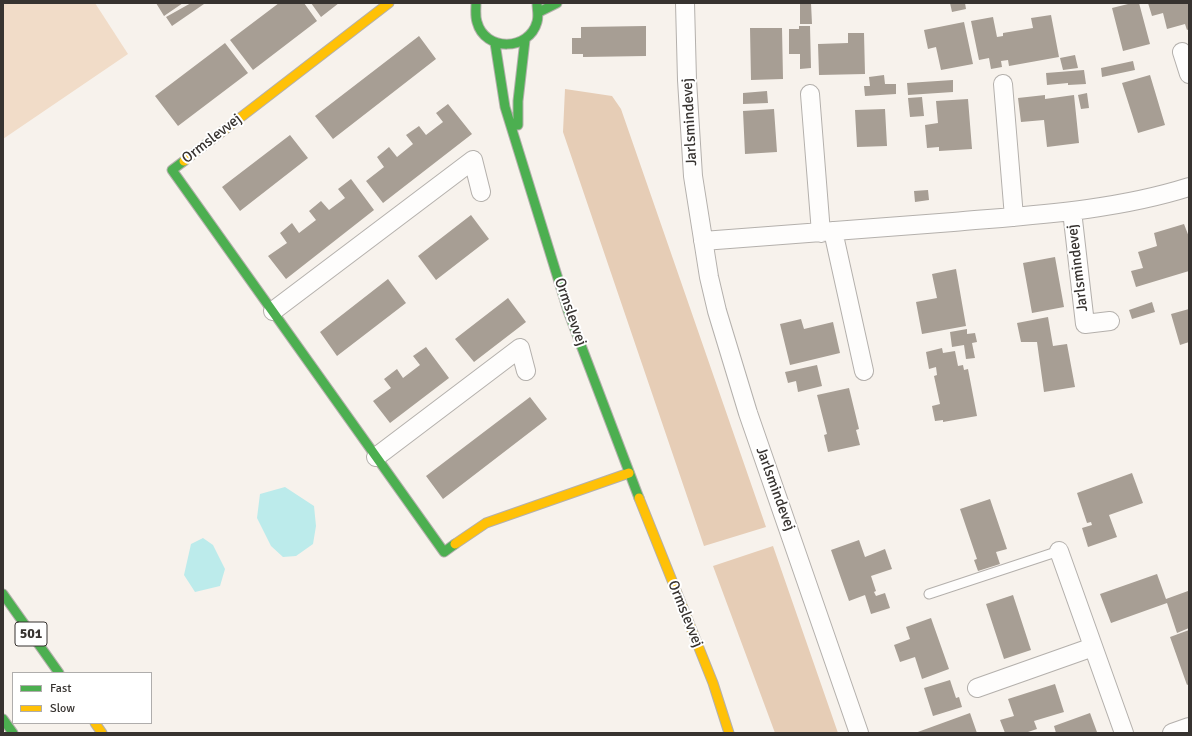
<!DOCTYPE html>
<style>
body{margin:0}
#map{position:relative;width:1192px;height:736px;overflow:hidden;background:#f7f2ec;font-family:Signika,sans-serif}
canvas{display:block}
.frame{position:absolute;inset:0;border:4px solid #373330;pointer-events:none}
.legend{position:absolute;left:12px;top:672px;width:140px;height:52px;box-sizing:border-box;background:#fff;border:1px solid #afadac;margin:0;padding:5px 7px;list-style:none;font-size:12px;color:#373330}
.legend li{display:flex;align-items:center;gap:8px;height:20px}
.legend b{width:20px;border:1px solid #afadac}
</style>
<div id="map">
<canvas width="1192" height="736"></canvas>
<div class="frame"></div>
<ul class="legend">
<li><b style="height:5px;background:#4caf50"></b>Fast</li>
<li><b style="height:5px;background:#ffc107"></b>Slow</li>
</ul>
</div>
<script>
const ctx = document.querySelector('canvas').getContext('2d');
ctx.lineJoin = 'round';
function fillPath(path, color) {
  ctx.fillStyle = color;
  ctx.fill(path, 'evenodd');
}
function trace(path, color, width, dash) {
  ctx.strokeStyle = color;
  ctx.lineWidth = width;
  ctx.lineCap = dash ? 'butt' : 'round';
  ctx.setLineDash(dash || []);
  ctx.stroke(path);
}
function write(font, color, halo, rows, align = 'center') {
  ctx.font = font + ' Signika,sans-serif';
  ctx.lineWidth = 4;
  ctx.setLineDash([]);
  ctx.textBaseline = 'middle';
  ctx.strokeStyle = halo;
  ctx.fillStyle = color;
  for (const [text, x, y, turn = 0] of rows) {
    ctx.save();
    ctx.translate(x, y);
    ctx.rotate((+turn || 0) * Math.PI / 180);
    ctx.textAlign = isNaN(turn) ? turn : align;
    if (halo) ctx.strokeText(text, 0, 0);
    ctx.fillText(text, 0, 0);
    ctx.restore();
  }
}
fillPath(new Path2D(`
 M3 3H95L128 54 3 139Z`), '#f1dcc8');
fillPath(new Path2D(`
 M565 89 612 96 621 109 766 527 704 546 563 132Z
 M773 546 838 733H775L713 566Z`), '#e6cdb6');
fillPath(new Path2D(`
 M285 487 314 506 316 526 313 544 296 556 283 557 271 546 257 518 260 494Z
 M203 538 213 545 225 569 220 586 195 592 184 575 191 544Z`), '#bcebeb');
fillPath(new Path2D(`
 M156 3H183L164 16Z
 M191 3 204 4 172 26 166 17Z
 M279 3H304L317 21 253 70 230 40Z
 M311 3H339L321 17Z
 M800 3H811L812 24H800Z
 M950 3H965L966 9 952 12Z
 M1132 3H1139L1150 44 1123 51 1112 8Z
 M1148 3H1189V29L1187 30 1185 24 1167 29 1163 13 1152 16Z
 M1051 15 1059 57 1009 66 1008 60 1001 61 1002 67 991 69 989 58 979 60 971 21 993 17 997 37 1003 36V33L1033 28 1031 18Z
 M964 22 973 64 941 70 936 47 928 49 924 30Z
 M646 26V56L583 57V54H572V38H581V27Z
 M799 26H810L811 68 800 69V54H789V29H799Z
 M750 28H782L783 79 751 80Z
 M848 33H864L865 74 819 75 818 44 848 43Z
 M419 36 436 59 333 139 315 116Z
 M225 43 248 73 178 126 155 96Z
 M1075 55 1078 68 1063 70 1060 58Z
 M1133 61 1135 70 1102 77 1101 68Z
 M1084 70 1086 84 1068 85V83L1047 85 1046 73Z
 M884 75 885 84H896V94L865 96 864 86H870L869 77Z
 M1150 75 1165 125 1138 133 1122 83Z
 M953 80V92L908 95 907 83Z
 M767 91 768 103 743 104V93Z
 M1087 93 1089 108 1081 109 1078 95Z
 M1045 95V99L1074 95 1079 143 1047 147 1044 120 1021 122 1018 98Z
 M922 97 924 116 910 117 908 98Z
 M968 99 972 149 939 151V147L927 148 925 125 938 123 936 101Z
 M448 104 472 134 383 203 366 181 384 167 377 157 389 147 397 157 413 144 406 135 419 126 426 135 443 122 436 113Z
 M774 109 777 152 745 154 743 111Z
 M885 109 887 146 857 147 855 110Z
 M290 135 308 158 240 211 222 187Z
 M351 179 374 210 286 279 268 256 287 243 280 233 292 223 299 233 316 220 309 211 321 201 329 210 345 198 338 189Z
 M928 190 929 200 915 202 914 191Z
 M471 215 489 239 436 280 418 256Z
 M1184 224 1189 237V271L1136 287 1131 271 1143 268 1138 252 1157 246 1154 233Z
 M1055 257 1064 307 1032 313 1023 263Z
 M956 269 966 326 922 334 916 302 937 298 932 274Z
 M388 279 406 303 337 356 320 332Z
 M508 298 526 322 474 362 455 339Z
 M1152 302 1155 312 1132 319 1129 310Z
 M1189 309V342L1180 345 1171 314Z
 M1048 317 1053 346 1067 344 1075 387 1044 392 1037 342H1021L1017 323Z
 M801 319 804 329 833 322 840 353 790 365 780 324Z
 M967 329V334L975 333 977 342 972 343 975 358 966 359 964 345 952 347 950 332Z
 M426 347 449 378 390 423 373 401 391 388 384 379 397 369 403 378 420 365 413 356Z
 M942 348 943 353 955 351 958 366 963 365 964 370 968 369 977 416 943 422V420L935 421 932 406 940 404 934 376 937 375 936 367 929 369 926 352Z
 M817 365 822 386 798 392 796 381 788 383 785 372Z
 M849 388 859 429 856 430 860 445 828 452 824 435 827 434 817 395Z
 M530 397 547 419 443 499 426 476Z
 M1132 473 1143 503 1109 515 1117 537 1088 547 1082 528 1092 525 1091 522 1087 523 1077 493Z
 M990 499 1007 549 996 552 1000 564 978 571 974 560 977 559 960 509Z
 M859 540 865 557 885 549 892 569 871 576 876 591 874 592 876 596 885 593 890 608 871 614 865 595 849 601 831 550Z
 M1157 574 1166 599 1188 591 1189 628 1177 633 1167 603 1111 623 1100 594Z
 M1013 595 1031 650 1004 659 986 604Z
 M931 618 949 669 922 679 915 657 900 662 894 645 910 639 906 627Z
 M1189 630V684L1187 685 1170 637Z
 M950 680 956 698 959 697 962 707 933 716 924 688Z
 M1055 684 1064 712 1034 721 1037 729 1025 733H1005L1000 720 1014 716 1008 699Z
 M970 713 977 733H915Z
 M1090 713 1097 732 1056 733 1054 726Z`), '#a79e94');
const lane = new Path2D(`
 M929 594 1059 551`);
const street = new Path2D(`
 M685 3 687 80 693 176 709 277 717 311 748 413 859 733
 M1182 52 1189 74
 M1003 84 1014 217
 M810 94 821 233
 M1072 211 1085 324 1110 321
 M833 231 864 371
 M703 241C786 235 870 228 953 222 1032 215 1113 211 1189 187
 M273 311 473 160 481 192
 M376 457 520 348 526 371
 M1059 551 1124 733
 M977 688 1093 647
 M1172 733 1189 727`);
const fast = new Path2D(`
 M476 3C476 9 475 16 477 22 485 52 529 51 537 22 539 16 537 9 537 3
 M539 12 557 3
 M495 43 505 107 568 311 639 498
 M518 125V101L525 40
 M184 161 172 170 444 552 455 544
 M3 594 59 673
 M3 719 13 733`);
const slow = new Path2D(`
 M184 161 389 3
 M639 498 713 683 729 733
 M455 544 486 523 629 473
 M95 723 102 733`);
trace(lane, '#b4b0ac', 11);
trace(street, '#b4b0ac', 20);
trace(fast, '#b4b0ac', 11);
trace(slow, '#b4b0ac', 11);
trace(lane, '#fefdfc', 9);
trace(street, '#fefdfc', 18);
trace(fast, '#4caf50', 9);
trace(slow, '#ffc107', 9);
for (const [x, y, w] of [
 [31,634,32]
]) {
  const box = new Path2D();
  box.roundRect(x - w / 2, y - 12, w, 24, 3);
  ctx.fillStyle = '#fff';
  ctx.fill(box);
  trace(box, '#373330', 1);
}
write('bold 14px', '#373330', null, [
 ["501",31,634]
]);
write('15px', '#373330', '#fff', [
 ["Jarlsmindevej",690,122,-93],
 ["Ormslevvej",212,139,-38],
 ["Jarlsmindevej",1078,268,-97],
 ["Ormslevvej",570,312,71],
 ["Jarlsmindevej",775,489,70],
 ["Ormslevvej",685,614,68]
]);
</script>
